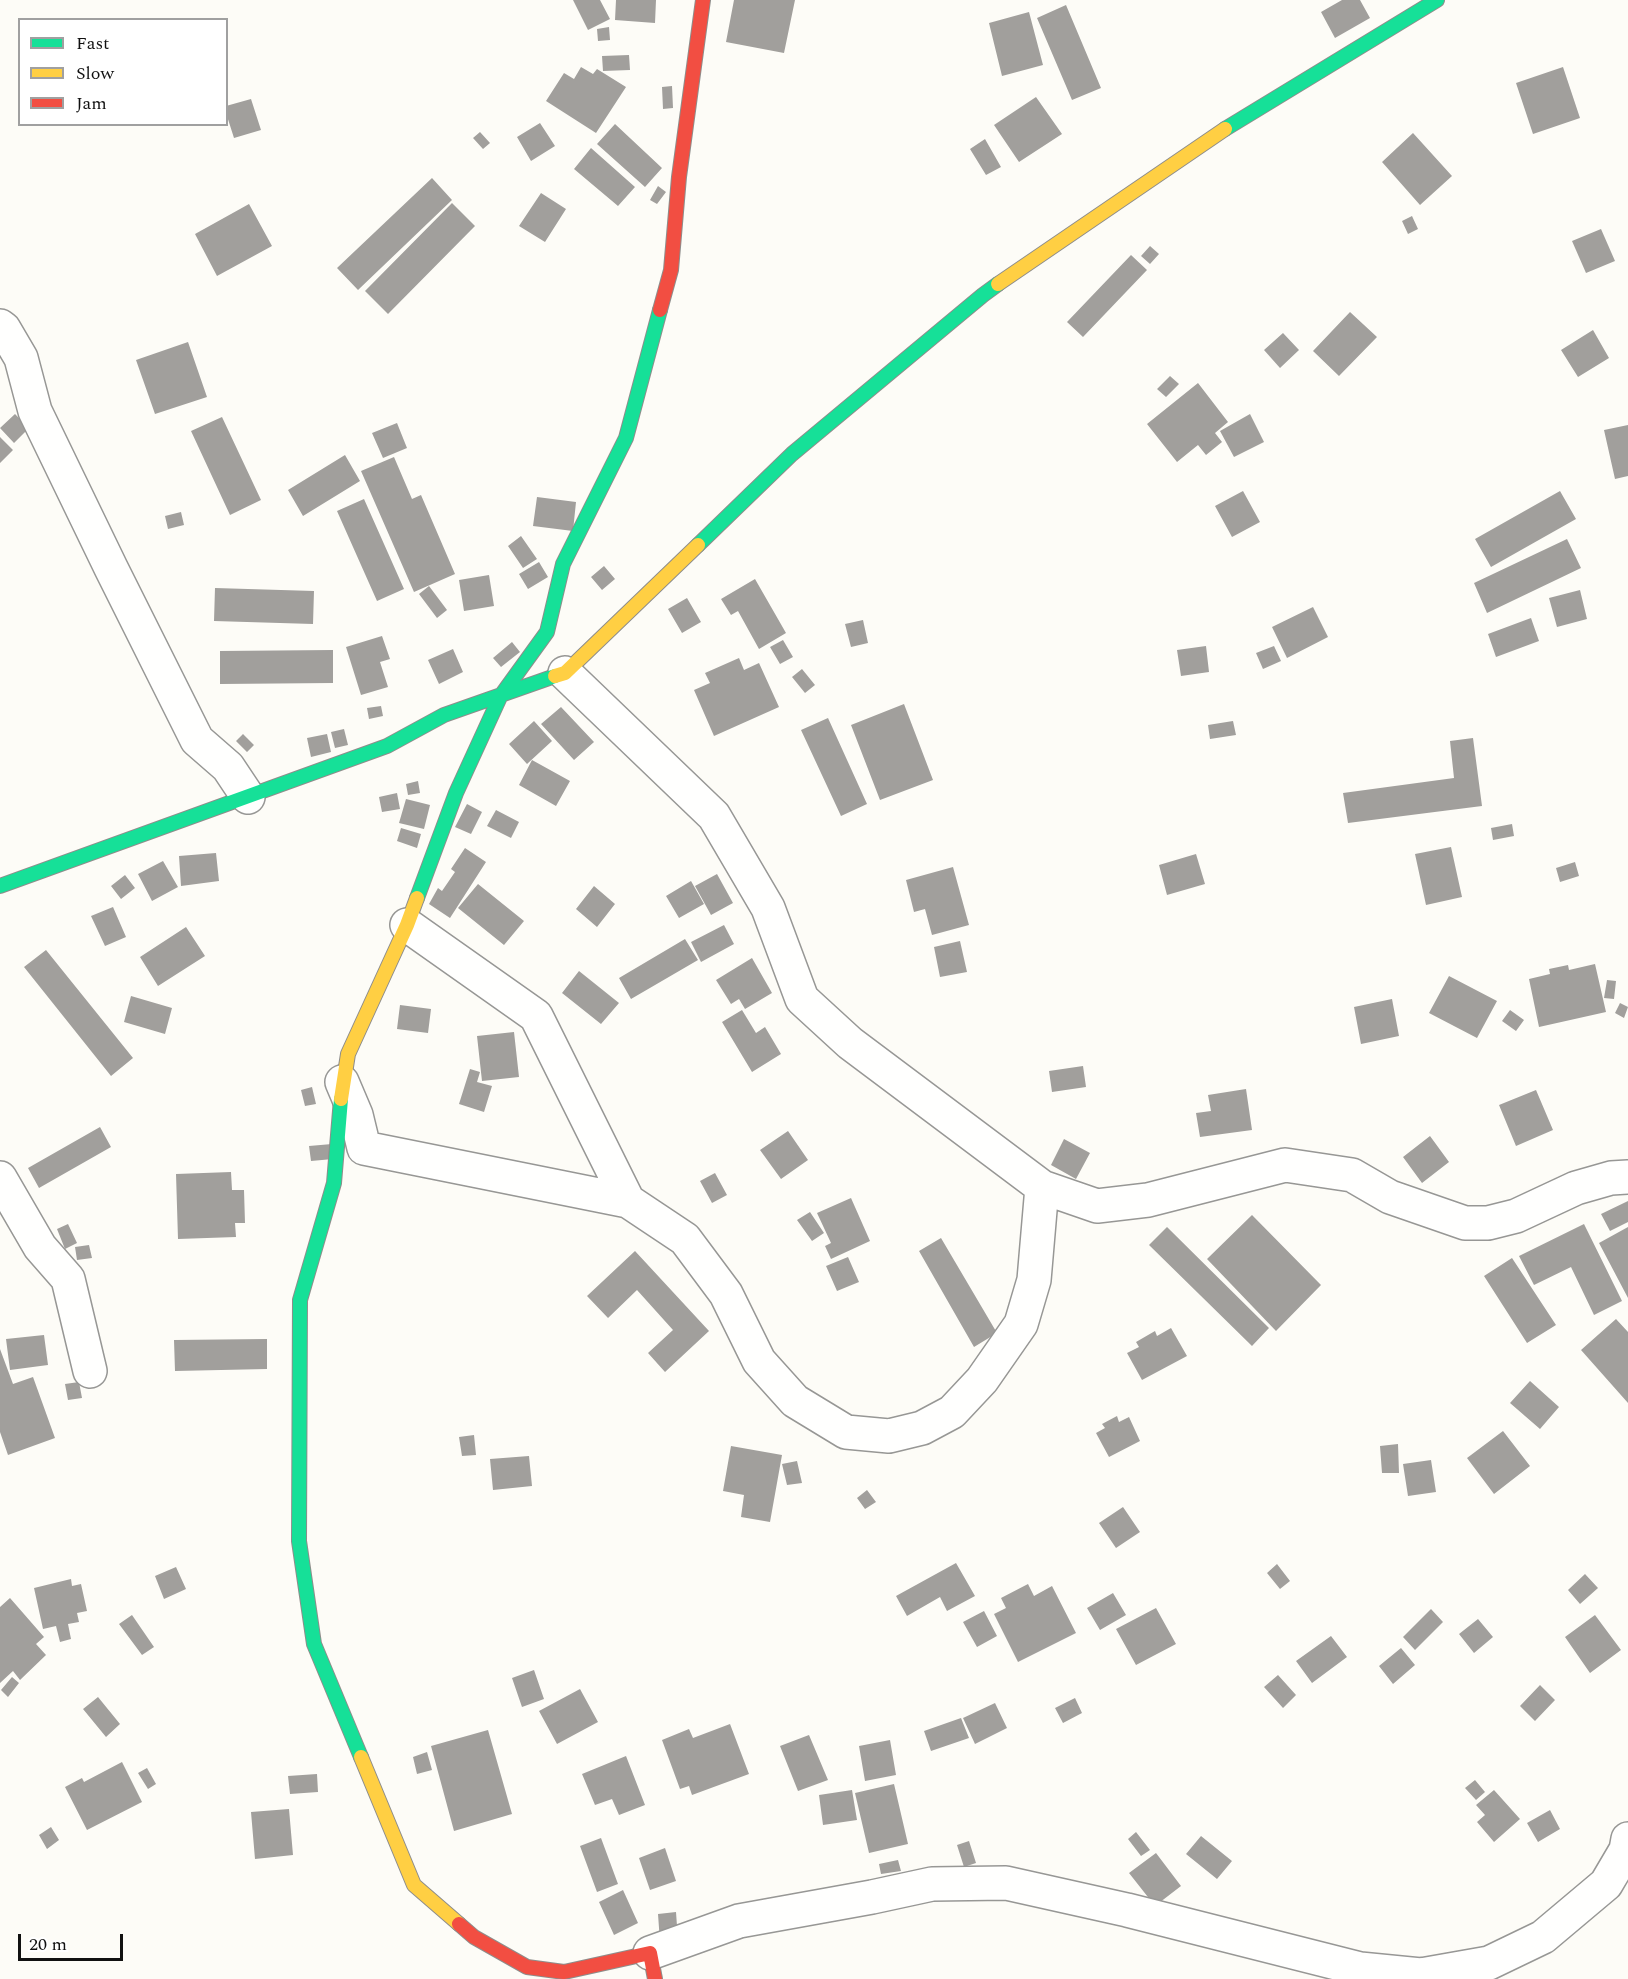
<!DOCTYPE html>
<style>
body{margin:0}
#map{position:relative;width:1628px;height:1979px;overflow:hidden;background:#fdfcf7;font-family:Spectral,serif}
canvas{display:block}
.legend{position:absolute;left:18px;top:18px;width:210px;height:108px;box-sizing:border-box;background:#fff;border:2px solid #a0a0a0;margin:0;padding:8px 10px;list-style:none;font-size:18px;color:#111}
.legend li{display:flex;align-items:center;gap:12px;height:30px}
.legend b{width:30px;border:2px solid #a0a0a0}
.scale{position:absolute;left:18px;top:1934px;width:105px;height:27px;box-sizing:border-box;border:3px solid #111;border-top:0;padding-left:8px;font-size:18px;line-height:21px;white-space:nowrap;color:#111;-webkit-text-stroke:4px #fff;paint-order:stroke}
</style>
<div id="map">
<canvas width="1628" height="1979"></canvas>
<ul class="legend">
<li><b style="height:8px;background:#16e098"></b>Fast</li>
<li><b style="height:8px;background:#ffcf43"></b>Slow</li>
<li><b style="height:8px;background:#f24e42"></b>Jam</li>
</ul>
<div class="scale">20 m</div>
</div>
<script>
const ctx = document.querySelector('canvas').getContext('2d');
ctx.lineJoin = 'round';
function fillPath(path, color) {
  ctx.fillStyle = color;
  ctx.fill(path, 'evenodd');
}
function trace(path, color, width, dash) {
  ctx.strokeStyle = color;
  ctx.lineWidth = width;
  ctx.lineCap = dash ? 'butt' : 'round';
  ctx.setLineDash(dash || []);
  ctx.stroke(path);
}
fillPath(new Path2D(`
 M573 0H600L610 19 588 30Z
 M616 0H656L655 23 615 20Z
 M734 0H795L784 53 726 42Z
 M1342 0H1360L1370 18 1335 38 1321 12Z
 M1066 5 1101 88 1072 100 1037 18Z
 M1029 12 1043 65 1002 76 989 23Z
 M609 27 610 40 598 41 597 29Z
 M629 55 630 70 603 71 602 56Z
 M581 67 593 74 597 69 626 87 596 133 546 101 564 73 574 79Z
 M1563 67 1580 118 1533 134 1516 83Z
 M672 86 673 108 663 109 662 87Z
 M1036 97 1062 134 1019 162 994 125Z
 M251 99 261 130 234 138 226 113V106Z
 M540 123 555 146 531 161 517 137Z
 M615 124 662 168 645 187 597 144Z
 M480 132 490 143 483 149 473 138Z
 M1413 133 1452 176 1420 205 1382 162Z
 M985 139 1001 167 986 175 970 149Z
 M591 148 635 187 618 206 574 169Z
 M432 178 452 200 358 290 337 268Z
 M658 186 666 192 657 204 650 200Z
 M541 193 566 209 545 242 519 226Z
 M452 203 475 226 388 314 365 291Z
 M249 204 272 246 217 276 195 234Z
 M1412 216 1418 229 1408 234 1402 221Z
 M1601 229 1615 261 1586 273 1572 241Z
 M1150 246 1159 254 1150 264 1141 256Z
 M1131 255 1147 270 1083 337 1067 322Z
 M1350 312 1377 337 1339 376 1313 351Z
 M1593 330 1609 358 1578 377 1561 350Z
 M1283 333 1299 350 1280 368 1264 350Z
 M188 342 207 397 155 414 136 360Z
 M1170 376 1179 384 1166 397 1157 389Z
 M1198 383 1228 422 1215 433 1222 442 1206 455 1198 445 1177 462 1147 424Z
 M15 414 29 428 14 443 0 428Z
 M1250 414 1264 442 1234 457 1220 431Z
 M222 417 261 500 230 515 191 431Z
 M397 423 407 448 383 458 372 433Z
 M1628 425V476L1615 479 1604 430Z
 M0 437 13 450 0 463Z
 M345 455 360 481 303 516 288 490Z
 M394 457 412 499 421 495 455 574 414 592 361 471Z
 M1243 491 1260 522 1232 537 1215 506Z
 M1560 491 1576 519 1491 567 1475 539Z
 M537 497 576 502 573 531 533 526Z
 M364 499 404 589 377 601 337 511Z
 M181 512 184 525 168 529 165 516Z
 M521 536 537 559 523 568 508 546Z
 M1567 539 1581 568 1487 613 1474 583Z
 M539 562 548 577 528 589 519 574Z
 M604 566 615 579 602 590 591 577Z
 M489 575 494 606 464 611 459 580Z
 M755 579 786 633 759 649 738 611 731 615 721 599Z
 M429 586 447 610 437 618 419 594Z
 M215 588 314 591 313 624 214 621Z
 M1580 590 1587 619 1557 627 1549 598Z
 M687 598 701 622 682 633 668 609Z
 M1313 607 1328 637 1287 658 1272 627Z
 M1531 618 1539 641 1496 657 1488 634Z
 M863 620 868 643 851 647 845 624Z
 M382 636 390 659 380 662 388 687 361 695 346 647Z
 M783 640 793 657 780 664 770 647Z
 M512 642 520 652 501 667 493 658Z
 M1206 646 1209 672 1181 676 1177 650Z
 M1274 646 1281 661 1263 669 1256 653Z
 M453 649 463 672 439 684 428 660Z
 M333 650V683L220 684V651Z
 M739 658 744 670 759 663 779 707 714 736 694 690 710 683 705 673Z
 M802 669 815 685 805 693 792 677Z
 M904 704 933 780 880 800 851 725Z
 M381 706 383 716 369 719 367 708Z
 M561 707 594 742 574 760 541 724Z
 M828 718 867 804 841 816 801 730Z
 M534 721 552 741 527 764 509 744Z
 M1233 721 1236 735 1210 739 1208 725Z
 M344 729 348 745 335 748 331 732Z
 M243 734 254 745 247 752 236 741Z
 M327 734 331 752 311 757 307 738Z
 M1473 738 1482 806 1348 823 1343 793 1454 778 1450 741Z
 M532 760 570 781 556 806 519 785Z
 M418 781 420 793 408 795 406 784Z
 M397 793 400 809 382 812 379 797Z
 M406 799 430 805 424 829 399 823Z
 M467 804 482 812 471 834 455 827Z
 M496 810 519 822 511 838 487 826Z
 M1512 824 1514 836 1493 840 1491 828Z
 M401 828 421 834 417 848 397 841Z
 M1451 847 1462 897 1426 905 1415 854Z
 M465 848 486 862 450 918 429 904 438 888 442 891 455 872 451 869Z
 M216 853 219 881 181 886 179 856Z
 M1196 854 1205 884 1167 895 1159 865Z
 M163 861 178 887 152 901 138 874Z
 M1575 862 1579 876 1560 882 1556 868Z
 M953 867 969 925 932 935 925 909 914 912 906 880Z
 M717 874 733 903 711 915 695 886Z
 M125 875 135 888 121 899 111 886Z
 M691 881 704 904 679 918 666 896Z
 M478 884 524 921 504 945 458 908Z
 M594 886 615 904 597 927 576 909Z
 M113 907 126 937 105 946 91 916Z
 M724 925 734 944 701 962 691 942Z
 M186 927 205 956 158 986 140 957Z
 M685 939 698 960 631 999 619 978Z
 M960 941 967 972 940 977 934 947Z
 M46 950 133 1058 111 1076 24 967Z
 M752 958 772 993 745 1009 739 999 731 1004 716 980Z
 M1595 964 1606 1012 1539 1027 1529 979 1550 974 1549 969 1568 965 1569 970Z
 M579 971 619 1003 601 1024 562 993Z
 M1449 976 1497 1001 1477 1038 1429 1013Z
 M1607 980 1616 981 1614 999 1604 998Z
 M131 996 172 1008 165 1034 124 1022Z
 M1392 999 1399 1036 1361 1044 1354 1007Z
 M1620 1003 1628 1007 1624 1018 1615 1013Z
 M400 1005 431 1009 428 1033 397 1029Z
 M742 1010 756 1033 765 1027 781 1054 752 1072 722 1022Z
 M1510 1010 1524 1020 1516 1031 1502 1021Z
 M514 1032 519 1077 482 1081 477 1036Z
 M1083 1066 1086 1087 1052 1092 1049 1071Z
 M470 1069 480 1072 477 1082 492 1086 484 1112 459 1104Z
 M312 1087 316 1104 305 1106 301 1090Z
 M1246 1089 1252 1130 1200 1137 1196 1113 1211 1111 1208 1095Z
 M1536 1090 1553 1130 1516 1146 1499 1105Z
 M100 1127 111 1147 39 1188 28 1168Z
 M788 1131 808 1160 781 1179 760 1150Z
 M1430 1136 1449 1162 1422 1183 1403 1157Z
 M1064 1139 1090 1153 1076 1179 1051 1165Z
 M332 1144 333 1159 311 1161 309 1146Z
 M231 1172 232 1190H244L245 1223H235L236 1237 178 1239 176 1174Z
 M715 1173 727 1195 712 1203 700 1181Z
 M851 1198 870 1241 831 1259 825 1246 831 1243 817 1213Z
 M1628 1201V1222L1610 1231 1601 1214Z
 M810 1212 824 1233 812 1241 797 1220Z
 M1252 1215 1321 1285 1276 1331 1207 1259Z
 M68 1224 77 1243 65 1249 57 1229Z
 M1584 1224 1622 1301 1594 1315 1571 1267 1534 1285 1519 1256Z
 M1167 1227 1269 1328 1252 1346 1149 1245Z
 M1628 1227V1298L1599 1243Z
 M941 1238 997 1333 974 1347 919 1251Z
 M89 1245 92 1258 77 1260 75 1247Z
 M635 1251 709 1331 665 1372 648 1353 673 1330 637 1290 608 1318 587 1296Z
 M848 1257 859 1282 837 1291 826 1266Z
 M1512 1258 1556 1325 1527 1343 1484 1276Z
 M1616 1319 1628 1332V1403L1581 1350Z
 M1171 1328 1187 1356 1142 1380 1127 1353 1139 1347 1136 1342 1155 1331 1157 1336Z
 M44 1335 48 1365 10 1370 6 1339Z
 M267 1339V1369L175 1371 174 1340Z
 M0 1349 13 1384 33 1377 55 1438 8 1455 0 1432Z
 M1530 1381 1559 1407 1540 1429 1510 1403Z
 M79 1382 82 1398 68 1400 65 1384Z
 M1117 1416 1119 1422 1129 1417 1140 1441 1109 1457 1096 1433 1105 1428 1102 1424Z
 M1503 1431 1530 1466 1494 1494 1467 1458Z
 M474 1435 476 1455 462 1456 459 1437Z
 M1398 1444 1399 1473H1382L1380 1446Z
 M731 1446 782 1455 770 1522 741 1517 744 1495 723 1491Z
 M529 1456 532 1486 493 1490 490 1459Z
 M1431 1460 1436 1492 1408 1496 1403 1464Z
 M797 1461 802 1483 787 1485 782 1464Z
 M867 1490 876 1502 865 1509 857 1498Z
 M1123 1507 1140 1532 1116 1548 1099 1523Z
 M956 1563 975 1596 947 1611 940 1597 907 1616 896 1596Z
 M1277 1564 1290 1581 1280 1589 1267 1573Z
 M176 1567 186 1589 164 1599 155 1576Z
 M1585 1574 1598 1588 1580 1604 1568 1590Z
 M71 1579 72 1586 81 1584 87 1611 77 1613 79 1622 68 1624 71 1639 60 1642 56 1626 43 1629 34 1588Z
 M1028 1584 1034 1596 1052 1586 1076 1633 1018 1662 994 1614 1006 1608 1001 1598Z
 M1113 1593 1126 1615 1100 1630 1087 1608Z
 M10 1598 44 1637 36 1644 46 1655 20 1680 13 1671 0 1683V1607Z
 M1156 1608 1176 1644 1136 1665 1116 1629Z
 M1431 1609 1443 1622 1415 1650 1403 1637Z
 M984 1611 997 1636 977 1647 963 1622Z
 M132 1615 154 1647 142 1655 119 1624Z
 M1595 1615 1621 1650 1590 1673 1565 1637Z
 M1478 1619 1493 1637 1474 1653 1459 1634Z
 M1331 1636 1347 1657 1312 1683 1296 1661Z
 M1401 1648 1415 1665 1393 1684 1379 1666Z
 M534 1670 544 1699 522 1707 512 1678Z
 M1278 1675 1296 1695 1283 1708 1264 1687Z
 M12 1677 19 1683 8 1697 1 1690Z
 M1540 1685 1555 1700 1535 1721 1520 1706Z
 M580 1689 598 1722 557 1744 539 1711Z
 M98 1697 120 1724 106 1737 83 1709Z
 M1075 1698 1082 1713 1063 1723 1055 1708Z
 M995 1703 1007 1728 975 1744 963 1718Z
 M961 1718 969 1738 931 1751 924 1731Z
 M730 1724 749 1774 692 1795 689 1786 680 1789 662 1740 689 1729 693 1738Z
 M488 1730 512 1814 454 1831 431 1746Z
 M809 1735 828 1780 798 1791 780 1746Z
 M890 1740 896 1775 865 1781 859 1746Z
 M427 1752 432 1770 417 1774 413 1757Z
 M626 1756 645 1805 619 1815 612 1799 595 1805 582 1774Z
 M122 1762 142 1802 87 1830 65 1787 82 1778 84 1782Z
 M147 1768 156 1784 148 1789 138 1773Z
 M317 1774 318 1792 290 1794 288 1776Z
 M1475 1780 1485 1792 1476 1800 1465 1788Z
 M894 1784 908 1844 869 1853 855 1793Z
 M852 1790 857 1820 823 1825 819 1795Z
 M1494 1790 1520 1819 1494 1842 1477 1822 1485 1815 1476 1805Z
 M289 1809 293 1855 255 1859 251 1812Z
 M1550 1810 1560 1829 1538 1842 1527 1823Z
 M51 1827 59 1840 47 1849 39 1835Z
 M1136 1832 1150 1850 1141 1856 1128 1839Z
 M1201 1836 1232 1861 1217 1879 1186 1854Z
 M601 1838 618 1884 597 1892 580 1846Z
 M969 1841 976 1863 964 1867 957 1845Z
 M665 1848 676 1881 650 1890 639 1858Z
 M1156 1853 1181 1886 1155 1906 1129 1873Z
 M898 1860 901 1871 881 1874 879 1864Z
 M623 1890 638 1923 614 1935 599 1902Z
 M676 1912 678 1940 660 1942 658 1914Z`), '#a19f9c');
const street = new Path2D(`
 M0 326 4 329 21 358 35 411 111 568 197 740 228 767 248 797
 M565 673 714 816 768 908 802 999 850 1043 1042 1187 1097 1206 1148 1200 1285 1165 1352 1175 1390 1197 1465 1223H1488L1516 1216 1576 1188 1611 1178 1628 1177
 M407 925 536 1016 628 1201
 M342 1082 356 1115 364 1148 628 1201 685 1239 726 1294 759 1361 795 1401 846 1432 889 1436 922 1428 952 1412 982 1380 1021 1324 1034 1280 1042 1187
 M0 1178 40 1247 68 1279 90 1371
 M650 1953 739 1921 872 1897 932 1884 1006 1883 1127 1910 1360 1969 1421 1975 1489 1963 1543 1937 1606 1884 1626 1850 1628 1839`);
const fast = new Path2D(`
 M1225 129 1437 0
 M698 545 792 454 983 295 998 284
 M0 886 387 746 444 715 555 676
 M417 898 456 793 500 697 547 632 563 564 626 438 660 310
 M341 1099 334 1183 300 1300 299 1541 314 1644 361 1757`);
const slow = new Path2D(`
 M998 284 1225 129
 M555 676 565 673 698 545
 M341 1099 348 1054 407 925 417 898
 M361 1757 414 1885 459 1924`);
const jam = new Path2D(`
 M660 310 671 270 679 177 703 0
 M459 1924 474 1937 527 1967 564 1972 650 1953 655 1979`);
trace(street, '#979795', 36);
trace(fast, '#8e8d8b', 16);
trace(slow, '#8e8d8b', 16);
trace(jam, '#8e8d8b', 16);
trace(street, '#fffffe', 33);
trace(fast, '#16e098', 14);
trace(slow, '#ffcf43', 14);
trace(jam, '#f24e42', 14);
</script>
